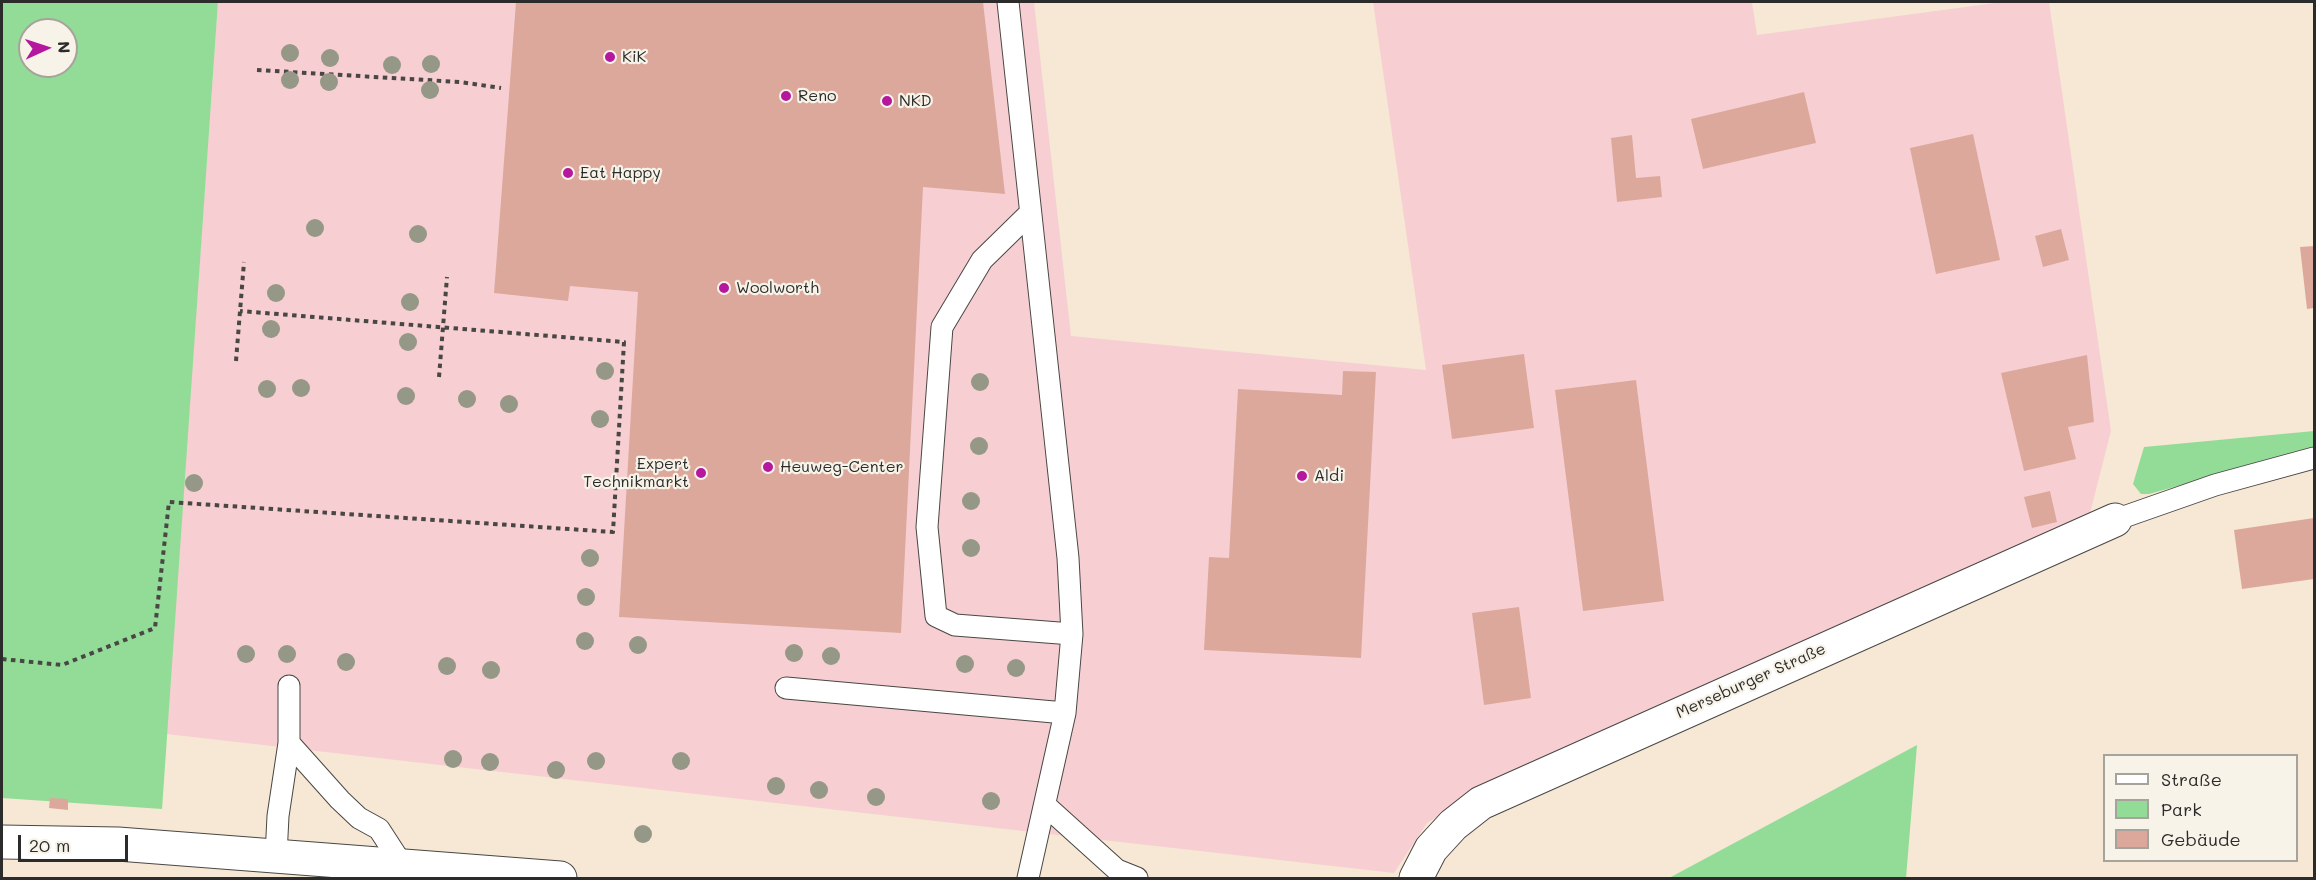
<!DOCTYPE html>
<meta charset="utf-8">
<style>
body{margin:0}
#map{position:relative;width:2316px;height:880px;overflow:hidden;background:#f6e8d5;font-family:Mali,sans-serif}
canvas{display:block}
.frame{position:absolute;inset:0;border:3px solid #2b2b2b;pointer-events:none}
.legend{position:absolute;left:2103px;top:754px;width:195px;height:108px;box-sizing:border-box;background:#f7f3e8;border:2px solid #a5a39c;margin:0;padding:8px 10px;list-style:none;font-size:18px;color:#2b2b2b}
.legend li{display:flex;align-items:center;gap:12px;height:30px}
.legend b{width:30px;border:2px solid #a5a39c}
.north{position:absolute;left:18px;top:18px;width:60px;height:60px;box-sizing:border-box;background:#f7f3e8;border:2px solid #a5a39c;border-radius:50%;rotate:87deg;font-size:16px;font-weight:700;line-height:24px;text-align:center;color:#2b2b2b}
.north::after{content:'';display:block;margin:auto;width:21px;height:27px;background:#b5179e;clip-path:polygon(50% 0,100% 100%,50% 72%,0 100%)}
.scale{position:absolute;left:18px;top:835px;width:110px;height:27px;box-sizing:border-box;border:3px solid #2b2b2b;border-top:0;padding-left:8px;font-size:18px;line-height:21px;white-space:nowrap;color:#2b2b2b;-webkit-text-stroke:4px #f7f3e8;paint-order:stroke}
</style>
<div id="map">
<canvas width="2316" height="880"></canvas>
<div class="frame"></div>
<ul class="legend">
<li><b style="height:8px;background:#fff"></b>Straße</li>
<li><b style="height:16px;background:#93dc97"></b>Park</li>
<li><b style="height:16px;background:#dda89c"></b>Gebäude</li>
</ul>
<div class="north">N</div>
<div class="scale">20 m</div>
</div>
<script>
const ctx = document.querySelector('canvas').getContext('2d');
ctx.lineJoin = 'round';
function fillPath(path, color) {
  ctx.fillStyle = color;
  ctx.fill(path, 'evenodd');
}
function trace(path, color, width, dash) {
  ctx.strokeStyle = color;
  ctx.lineWidth = width;
  ctx.lineCap = dash ? 'butt' : 'round';
  ctx.setLineDash(dash || []);
  ctx.stroke(path);
}
function write(font, color, halo, rows, align = 'center') {
  ctx.font = font + ' Mali,sans-serif';
  ctx.lineWidth = 4.5;
  ctx.setLineDash([]);
  ctx.textBaseline = 'middle';
  ctx.strokeStyle = halo;
  ctx.fillStyle = color;
  for (const [text, x, y, turn = 0] of rows) {
    ctx.save();
    ctx.translate(x, y);
    ctx.rotate((+turn || 0) * Math.PI / 180);
    ctx.textAlign = isNaN(turn) ? turn : align;
    if (halo) ctx.strokeText(text, 0, 0);
    ctx.fillText(text, 0, 0);
    ctx.restore();
  }
}
fillPath(new Path2D(`
 M218 2H1034L1071 336 1426 370 1373 2H1752L1757 35 2002 2H2049L2111 431 2088 521 1480 792 1427 823 1394 873 166 734Z`), '#f7cfd3');
fillPath(new Path2D(`
 M2 2H218L162 809 2 798ZM30 30H66V66H30Z
 M2314 431V448L2149 494H2141L2133 484 2144 447Z
 M1917 745 1906 878H1669Z`), '#93dc97');
fillPath(new Path2D(`
 M516 2H983L1005 194 923 187 901 633 619 617 638 292 570 286 568 301 494 293Z
 M1804 92 1816 143 1703 169 1691 119Z
 M1973 134 2000 260 1936 274 1910 148Z
 M1632 135 1636 178 1660 176 1662 197 1617 202 1611 138Z
 M2061 229 2069 260 2043 267 2035 236Z
 M2314 246V308L2307 309 2300 247Z
 M1524 354 1534 428 1452 439 1442 365Z
 M2087 355 2094 422 2068 427 2076 459 2024 471 2001 373Z
 M1343 371 1376 372 1361 658 1204 650 1209 557 1229 558 1238 389 1342 395Z
 M1636 380 1664 601 1583 611 1555 390Z
 M2050 491 2057 522 2032 528 2024 497Z
 M2314 518V579L2242 589 2234 530Z
 M1519 607 1531 698 1484 705 1472 613Z
 M50 798 68 799V810L49 808Z`), '#dda89c');
const lane = new Path2D(`
 M1008 2 1068 558 1072 634 1065 713 1028 878
 M1030 213 982 260 942 327 927 527 936 616 955 625 1072 634
 M2115 520 2215 485 2314 458
 M786 688 1065 713
 M289 743 340 800 359 818 379 829 403 866
 M1045 805 1117 870 1137 878
 M276 856 278 816 289 743V686`);
const street = new Path2D(`
 M1416 878 1431 849 1453 825 1481 803 2115 520`);
const secondary = new Path2D(`
 M2 842 118 844 560 878`);
trace(lane, '#494744', 23);
trace(street, '#494744', 35);
trace(secondary, '#494744', 35);
trace(new Path2D(`
 M257 70 460 82 501 88
 M236 361 244 262
 M439 377 447 277
 M2 659 62 665 155 628 169 502 613 532 624 342 240 311`), '#494744', 4, [4.5, 4.5]);
trace(lane, '#fff', 21);
trace(street, '#fff', 33);
trace(secondary, '#fff', 33);
ctx.fillStyle = '#959886';
for (const [x, y] of [
 [290,53],
 [330,58],
 [431,64],
 [392,65],
 [290,80],
 [329,82],
 [430,90],
 [315,228],
 [418,234],
 [276,293],
 [410,302],
 [271,329],
 [408,342],
 [605,371],
 [980,382],
 [301,388],
 [267,389],
 [406,396],
 [467,399],
 [509,404],
 [600,419],
 [979,446],
 [194,483],
 [971,501],
 [971,548],
 [590,558],
 [586,597],
 [585,641],
 [638,645],
 [794,653],
 [246,654],
 [287,654],
 [831,656],
 [346,662],
 [965,664],
 [447,666],
 [1016,668],
 [491,670],
 [453,759],
 [596,761],
 [681,761],
 [490,762],
 [556,770],
 [776,786],
 [819,790],
 [876,797],
 [991,801],
 [643,834]
]) {
  ctx.beginPath();
  ctx.arc(x, y, 9, 0, 2 * Math.PI);
  ctx.fill();
}
for (const [x, y, r, color] of [
 [610,57,6,"#b5179e"],
 [786,96,6,"#b5179e"],
 [887,101,6,"#b5179e"],
 [568,173,6,"#b5179e"],
 [724,288,6,"#b5179e"],
 [768,467,6,"#b5179e"],
 [701,473,6,"#b5179e"],
 [1302,476,6,"#b5179e"]
]) {
  const dot = new Path2D();
  dot.arc(x, y, r, 0, 2 * Math.PI);
  ctx.fillStyle = color;
  ctx.fill(dot);
  trace(dot, '#f7f3e8', 2);
}
write('16px', '#2b2b2b', '#f7f3e8', [
 ["KiK",622,57],
 ["Reno",798,96],
 ["NKD",899,101],
 ["Eat Happy",580,173],
 ["Woolworth",736,288],
 ["Expert",689,464,"right"],
 ["Technikmarkt",689,482,"right"],
 ["Heuweg-Center",780,467],
 ["Aldi",1314,476]
], 'left');
write('16px', '#2b2b2b', '#f7f3e8', [
 ["Merseburger Straße",1751,681,-24]
]);
</script>
